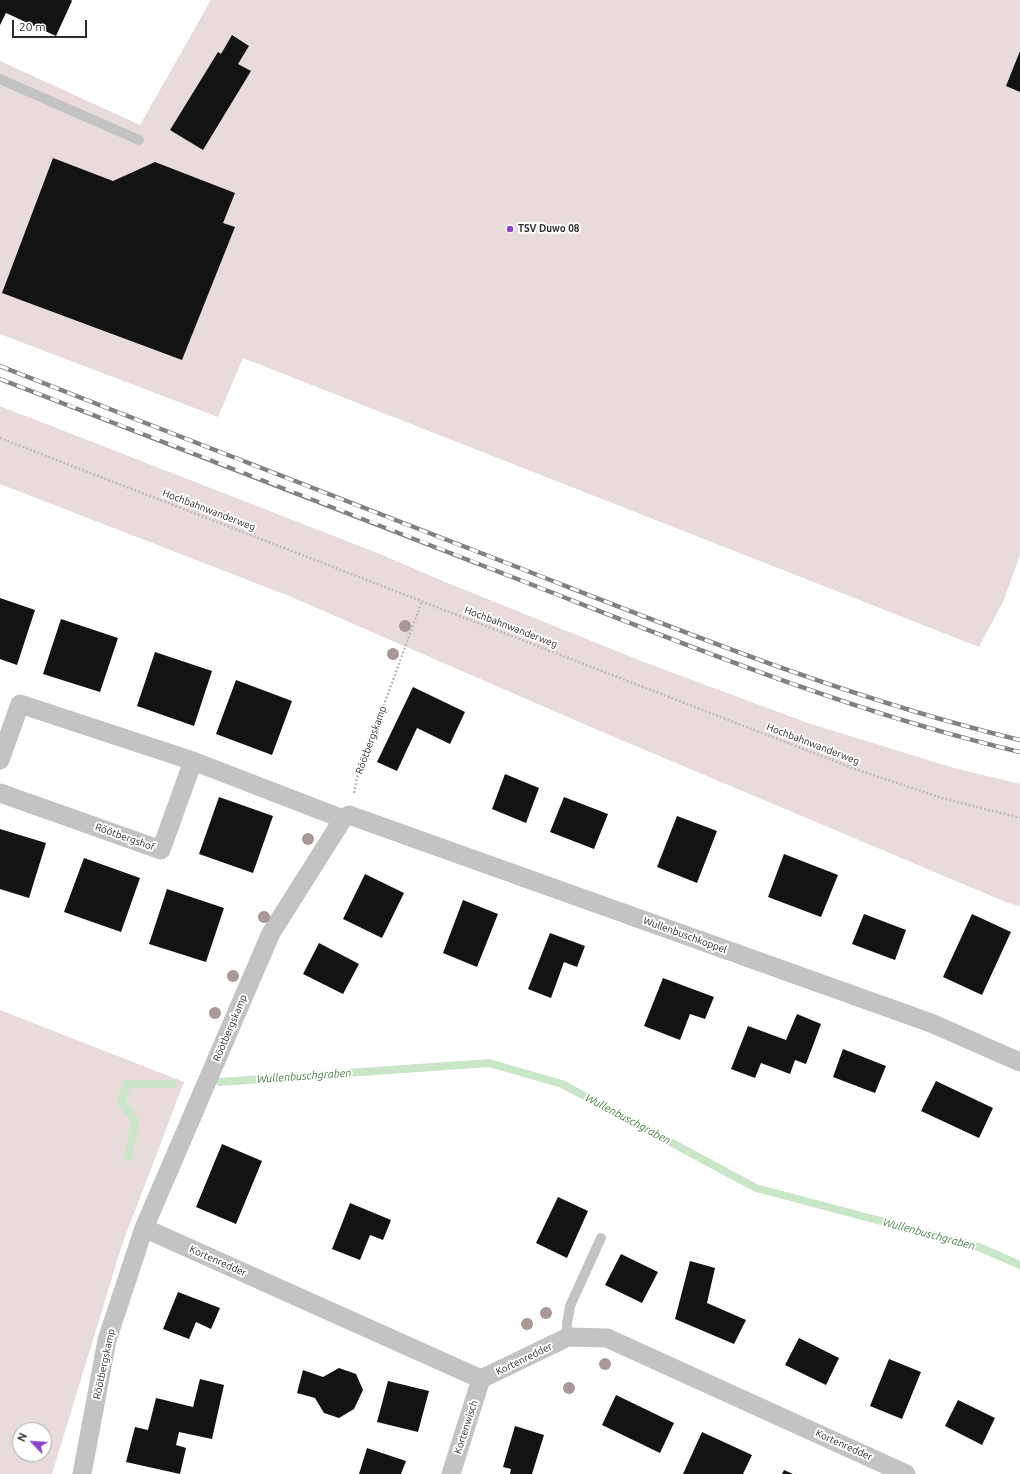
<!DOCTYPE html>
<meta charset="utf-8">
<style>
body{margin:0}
#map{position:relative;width:1020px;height:1474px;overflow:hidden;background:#fff;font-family:Ubuntu,sans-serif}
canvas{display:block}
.north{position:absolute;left:12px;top:1422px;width:40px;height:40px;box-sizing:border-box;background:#fff;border:1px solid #ababab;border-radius:50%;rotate:295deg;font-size:11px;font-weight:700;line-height:16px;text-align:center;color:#2c2c2c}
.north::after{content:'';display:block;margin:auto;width:14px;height:18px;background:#8742cf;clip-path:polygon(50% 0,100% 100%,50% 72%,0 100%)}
.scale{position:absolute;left:12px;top:20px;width:75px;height:18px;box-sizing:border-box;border:2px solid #2c2c2c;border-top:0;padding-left:5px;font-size:12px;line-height:14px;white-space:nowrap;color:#2c2c2c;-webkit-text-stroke:3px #fff;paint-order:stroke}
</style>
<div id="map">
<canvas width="1020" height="1474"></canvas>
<div class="north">N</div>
<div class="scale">20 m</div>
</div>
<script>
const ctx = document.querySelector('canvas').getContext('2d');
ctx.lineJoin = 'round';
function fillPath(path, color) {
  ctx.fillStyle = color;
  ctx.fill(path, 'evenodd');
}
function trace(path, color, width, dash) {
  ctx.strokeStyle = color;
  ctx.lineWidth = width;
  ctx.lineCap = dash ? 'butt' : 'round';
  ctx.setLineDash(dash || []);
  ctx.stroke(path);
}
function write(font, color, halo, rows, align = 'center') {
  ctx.font = font + ' Ubuntu,sans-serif';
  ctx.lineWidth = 4;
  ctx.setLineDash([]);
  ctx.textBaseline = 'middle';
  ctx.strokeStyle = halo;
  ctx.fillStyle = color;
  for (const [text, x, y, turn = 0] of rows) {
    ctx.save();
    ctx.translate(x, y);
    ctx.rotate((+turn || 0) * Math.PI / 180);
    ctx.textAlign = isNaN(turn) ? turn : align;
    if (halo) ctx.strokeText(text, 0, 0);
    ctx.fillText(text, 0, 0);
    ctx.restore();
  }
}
fillPath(new Path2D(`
 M211 0H1020V555L1004 600 979 647 243 358 218 417 0 334V61L140 125Z
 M0 406 380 554 450 584 644 662 808 723 954 768 1020 784V906L1008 903 600 731 289 596 0 484Z
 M0 1010 184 1082 122 1245 52 1474H0ZM20 1430H44V1454H20Z`), '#e8dbdb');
trace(new Path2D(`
 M220 1082 489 1063 562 1084 756 1188 979 1247 1020 1265
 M128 1158 135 1121 122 1102 127 1084H173`), '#cae6c9', 8);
fillPath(new Path2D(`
 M0 0H71L72 1 56 36 6 13 0 25Z
 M232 35 249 46 238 64 251 71 203 150 170 130 218 52 221 54Z
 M1020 51V92L1006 86Z
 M53 158 113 181 155 162 235 193 223 223 235 227 182 360 2 293Z
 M0 598 35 610 17 665 0 659Z
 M61 619 118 638 100 692 43 674Z
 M155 652 212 671 194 726 137 706Z
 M236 680 292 701 272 755 216 734Z
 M413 687 465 712 450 744 417 728 397 771 377 762Z
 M505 774 539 788 526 823 492 809Z
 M219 797 273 816 253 873 199 854Z
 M564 797 608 814 594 849 550 832Z
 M677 816 717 831 697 883 657 867Z
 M0 829 46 843 29 898 0 889Z
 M784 854 838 875 821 917 768 897Z
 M84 858 140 878 121 932 64 912Z
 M365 874 404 893 382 938 343 919Z
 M167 889 224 908 206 962 149 944Z
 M463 900 498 914 477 967 443 953Z
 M864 914 906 930 895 960 852 944Z
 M972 914 1011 932 982 995 943 977Z
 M550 933 585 946 577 967 564 962 551 998 528 989Z
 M319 943 359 964 343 994 303 974Z
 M663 978 714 997 705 1019 690 1014 680 1040 644 1026Z
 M797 1014 821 1024 806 1064 795 1060 790 1074 761 1063 755 1078 731 1069 748 1026 786 1040Z
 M843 1049 886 1066 875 1093 833 1077Z
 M936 1081 993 1108 979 1138 921 1111Z
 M222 1144 262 1161 236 1224 196 1207Z
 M558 1197 588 1211 567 1258 536 1243Z
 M350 1203 391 1220 383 1240 370 1235 360 1260 332 1249Z
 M621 1254 658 1272 642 1303 605 1285Z
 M690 1261 715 1268 707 1303 746 1320 734 1344 675 1319Z
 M178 1292 220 1308 211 1329 196 1322 189 1339 163 1329Z
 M799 1338 839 1358 826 1385 785 1365Z
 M889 1359 921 1372 902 1419 870 1406Z
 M339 1368 356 1374 363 1390 354 1409 339 1418 324 1413 315 1398 297 1393 303 1370 323 1377Z
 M200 1379 224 1385 212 1439 179 1432 176 1445 186 1448 180 1474 126 1462 135 1427 148 1430 156 1398 193 1407Z
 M388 1381 429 1391 418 1432 377 1422Z
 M616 1395 674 1423 660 1453 602 1425Z
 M958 1400 995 1418 982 1445 945 1426Z
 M515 1426 544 1435 532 1474H510L511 1469 503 1467Z
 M702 1432 752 1455 743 1474H683Z
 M367 1448 406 1461 401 1474H359Z
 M784 1470 793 1474H782Z`), '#131313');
trace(new Path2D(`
 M0 438 855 769 942 798 1020 818
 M354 793 357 778 422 601`), '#bcbcbc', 2.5, [2, 2]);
trace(new Path2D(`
 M0 79 139 140
 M567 1338V1323L570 1306 601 1238`), '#c3c3c3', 10);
trace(new Path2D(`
 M0 760 20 704 193 761 343 819
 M0 793 161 850 193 761
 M144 1228 481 1379 568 1337 607 1338 906 1474
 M82 1474 107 1340 144 1228 271 933 343 819 349 815 931 1023 1020 1062
 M451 1474 481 1379`), '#c3c3c3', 19);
const rail = new Path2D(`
 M0 366C178 436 356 505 535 574 694 636 853 700 1020 740
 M0 379C175 446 350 513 525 582 687 645 850 712 1020 752`);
trace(rail, '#818181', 4.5);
trace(rail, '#fff', 3, [9]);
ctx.fillStyle = '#a99895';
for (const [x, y] of [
 [405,626],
 [393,654],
 [308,839],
 [264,917],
 [233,976],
 [215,1013],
 [546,1313],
 [527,1324],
 [605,1364],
 [569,1388]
]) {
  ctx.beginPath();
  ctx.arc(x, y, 6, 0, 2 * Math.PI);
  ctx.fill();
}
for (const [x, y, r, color] of [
 [510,229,4,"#8742cf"]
]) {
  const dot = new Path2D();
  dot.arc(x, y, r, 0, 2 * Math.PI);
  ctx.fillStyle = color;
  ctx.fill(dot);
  trace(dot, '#fff', 1.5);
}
write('bold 10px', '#2c2c2c', '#fff', [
 ["TSV Duwo 08",518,229]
], 'left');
write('10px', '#2c2c2c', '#fff', [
 ["Hochbahnwanderweg",209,510,21],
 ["Hochbahnwanderweg",511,627,21],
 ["Röötbergskamp",371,740,-70],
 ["Hochbahnwanderweg",813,744,21],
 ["Röötbergshof",125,837,20],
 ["Wullenbuschkoppel",685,935,20],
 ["Röötbergskamp",230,1028,-67],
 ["Kortenredder",218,1261,24],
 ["Kortenredder",524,1359,-26],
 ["Röötbergskamp",104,1364,-78],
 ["Kortenwisch",466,1427,-72],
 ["Kortenredder",844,1445,24]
]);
write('italic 11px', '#488345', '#fff', [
 ["Wullenbuschgraben",304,1076,-4],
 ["Wullenbuschgraben",628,1119,28],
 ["Wullenbuschgraben",929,1234,15]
]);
</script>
